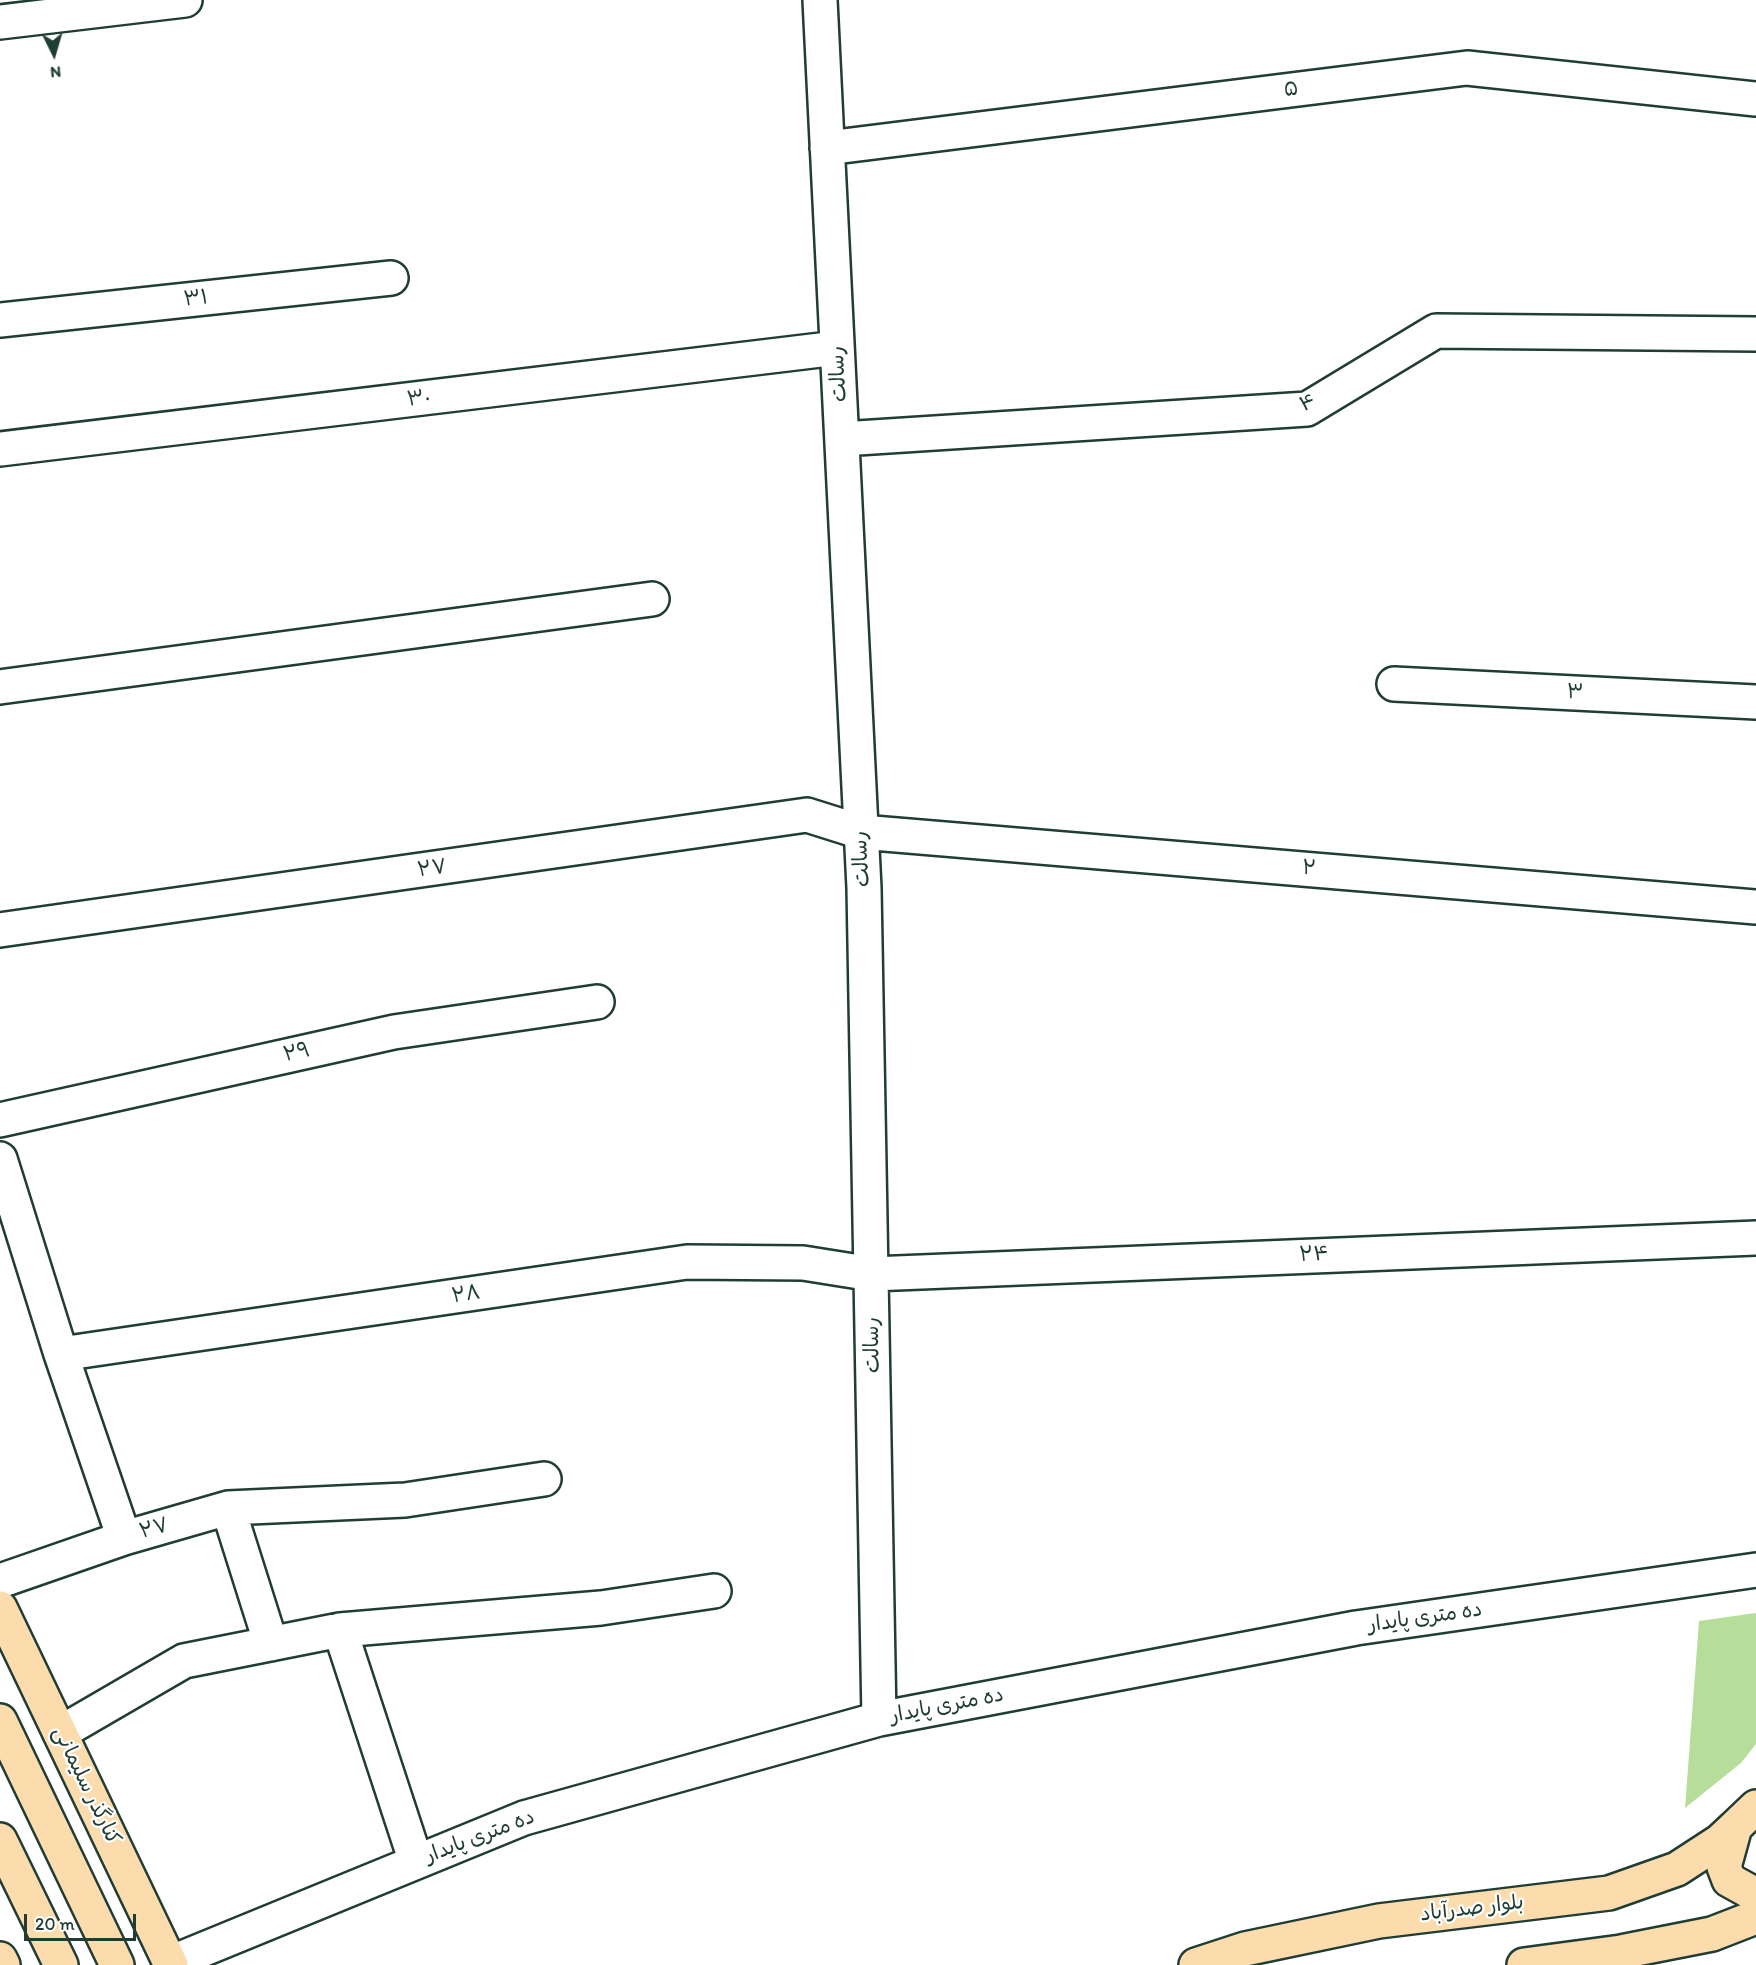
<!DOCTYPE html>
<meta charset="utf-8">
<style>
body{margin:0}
#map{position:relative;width:1756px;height:1965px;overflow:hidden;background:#fff;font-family:Itim,sans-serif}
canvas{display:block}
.north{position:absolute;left:24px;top:24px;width:60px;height:60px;-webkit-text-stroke:4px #fff;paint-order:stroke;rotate:175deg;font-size:16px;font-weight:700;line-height:24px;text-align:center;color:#1f3d34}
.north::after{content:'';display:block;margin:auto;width:21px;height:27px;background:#1f3d34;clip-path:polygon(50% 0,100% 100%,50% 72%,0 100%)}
.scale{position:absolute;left:24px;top:1914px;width:112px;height:27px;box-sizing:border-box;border:3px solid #1f3d34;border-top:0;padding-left:8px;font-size:18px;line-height:21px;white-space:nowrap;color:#1f3d34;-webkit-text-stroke:4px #fff;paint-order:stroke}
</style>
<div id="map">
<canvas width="1756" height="1965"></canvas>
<div class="north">N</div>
<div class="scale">20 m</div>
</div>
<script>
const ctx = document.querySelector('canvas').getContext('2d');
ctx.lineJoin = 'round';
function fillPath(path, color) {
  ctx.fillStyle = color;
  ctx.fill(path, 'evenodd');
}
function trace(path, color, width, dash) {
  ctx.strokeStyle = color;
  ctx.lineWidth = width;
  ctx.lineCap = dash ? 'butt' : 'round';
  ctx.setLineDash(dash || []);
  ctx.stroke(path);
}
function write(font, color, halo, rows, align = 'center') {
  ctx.font = font + ' Itim,"Playpen Sans Arabic",sans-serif';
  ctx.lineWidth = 4.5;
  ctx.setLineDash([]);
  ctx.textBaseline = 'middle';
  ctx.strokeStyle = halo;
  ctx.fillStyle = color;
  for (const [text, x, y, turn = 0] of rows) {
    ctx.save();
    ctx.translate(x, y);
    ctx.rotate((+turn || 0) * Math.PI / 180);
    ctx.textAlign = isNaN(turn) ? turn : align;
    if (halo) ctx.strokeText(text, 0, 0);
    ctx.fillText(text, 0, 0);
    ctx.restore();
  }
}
fillPath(new Path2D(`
 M1756 1613V1744L1741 1763 1685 1808 1699 1621Z`), '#b6de9a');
const minor = new Path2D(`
 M820 0 864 888 879 1719
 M0 22 185 0
 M827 148 1467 68 1756 99
 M0 320 391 278
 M842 439 1307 409 1436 331 1756 334
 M0 449 837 348
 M1394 684 1756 702
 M0 687 652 599
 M0 930 807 815 861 832 1756 907
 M0 1120 394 1032 597 1002
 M0 1159 61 1354 124 1538 228 1508 405 1500 544 1479
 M61 1354 687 1262 803 1263 872 1274 1756 1238
 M228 1508 271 1644
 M0 1581 124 1538
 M340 1630 601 1608 714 1591
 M60 1733 184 1661 340 1630 416 1862
 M170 1963 524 1818 879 1719 1356 1628 1756 1570`);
const major = new Path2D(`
 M0 1608 171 1965
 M0 1721 117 1965
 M1756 1807 1735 1827 1724 1867 1729 1880 1756 1895
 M0 1840 61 1965
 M0 1959 3 1965
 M1196 1965 1245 1949 1379 1921 1609 1893 1677 1869 1720 1841 1735 1827
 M1524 1965 1621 1952 1712 1934 1756 1917`);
trace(minor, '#1f3d34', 38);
trace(major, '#1f3d34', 38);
trace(minor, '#fff', 33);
trace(major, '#fcdcac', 33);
write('21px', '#1f3d34', '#fff', [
 ["۵",1291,90,-7],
 ["۳۱",196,299,-6],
 ["رسالت",839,374,-93],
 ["۳۰",419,399,-7],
 ["۴",1308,404,-19],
 ["۳",1575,693,3],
 ["رسالت",862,859,-93],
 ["۲۷",432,869,-8],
 ["۲",1309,869,5],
 ["۲۹",297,1053,-12],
 ["۲۴",1314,1255,-2],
 ["۲۸",466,1295,-8],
 ["رسالت",873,1345,-91],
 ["۲۷",154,1529,-16],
 ["ده متری پایدار",1425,1618,-8],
 ["ده متری پایدار",947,1706,-11],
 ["کنارگذر سلیمانی",86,1786,64],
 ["ده متری پایدار",480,1837,-21],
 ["بلوار صدرآباد",1472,1909,-7]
]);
</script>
